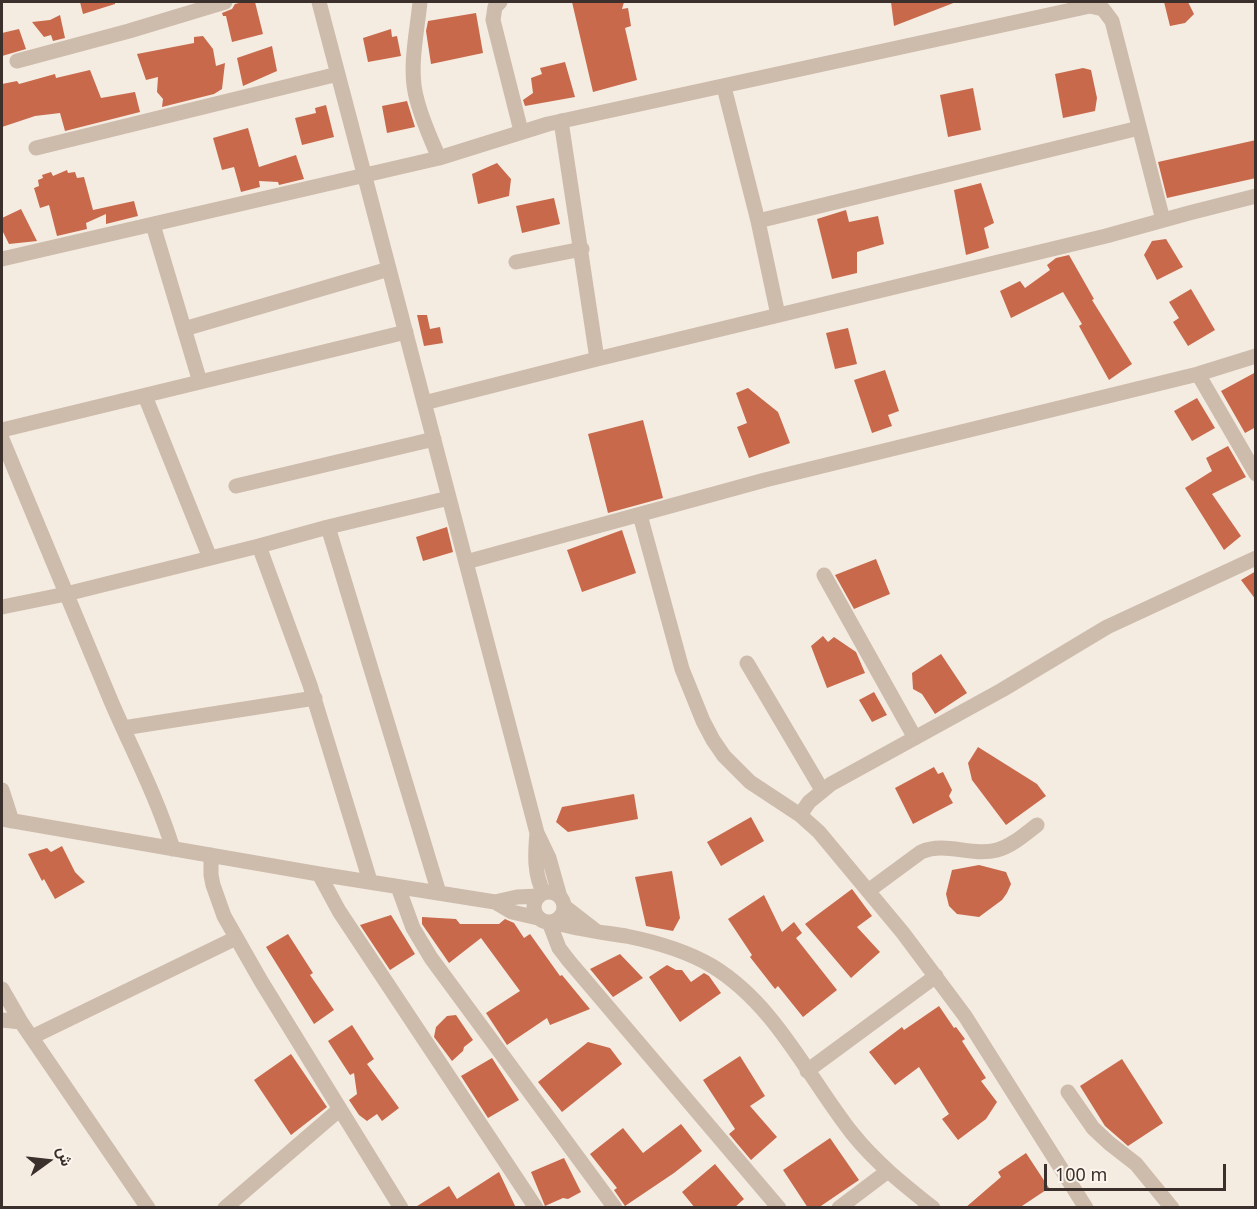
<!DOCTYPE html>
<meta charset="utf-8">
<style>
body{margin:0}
#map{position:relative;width:1257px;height:1209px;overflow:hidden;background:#f4ebe1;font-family:"Noto Sans",Vazirmatn,sans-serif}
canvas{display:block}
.frame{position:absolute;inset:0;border:3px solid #3b302b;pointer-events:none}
.north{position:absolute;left:18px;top:1131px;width:60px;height:60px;-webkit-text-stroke:4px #fbf5ee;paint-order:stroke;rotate:75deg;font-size:16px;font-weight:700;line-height:24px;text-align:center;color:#3b302b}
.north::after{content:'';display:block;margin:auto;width:21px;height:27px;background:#3b302b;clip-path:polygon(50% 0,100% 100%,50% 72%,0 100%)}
.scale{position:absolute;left:1044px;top:1164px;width:182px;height:27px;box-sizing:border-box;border:3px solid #3b302b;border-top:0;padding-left:8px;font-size:18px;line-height:21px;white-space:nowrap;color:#3b302b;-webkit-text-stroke:4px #fbf5ee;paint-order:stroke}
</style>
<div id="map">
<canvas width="1257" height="1209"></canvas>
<div class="frame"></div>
<div class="north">ش</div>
<div class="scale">100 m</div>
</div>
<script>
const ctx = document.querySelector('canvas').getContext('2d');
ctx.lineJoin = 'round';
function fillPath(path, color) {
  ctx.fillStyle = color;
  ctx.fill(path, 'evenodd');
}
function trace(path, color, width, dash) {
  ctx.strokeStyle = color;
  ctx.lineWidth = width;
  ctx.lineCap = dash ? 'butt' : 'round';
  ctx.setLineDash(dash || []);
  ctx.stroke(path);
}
fillPath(new Path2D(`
 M80 2H115V4L83 14Z
 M243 2H255L263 34 232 42 226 16H223L222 13 232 9 235 4Z
 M572 2H624L622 9 628 8 631 26 625 28 637 80 593 92Z
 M891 2H956L894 26Z
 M1164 2H1188L1194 14 1185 23 1170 26Z
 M476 13 483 53 431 64 426 31 428 21Z
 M60 15 65 38 53 41 51 35 44 37 32 22 50 20Z
 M19 29 26 49 2 56V33Z
 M391 29 392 37 397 36 401 56 368 62 363 38Z
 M203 36 213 49 216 66 225 63 222 89 214 94 162 107 163 99 157 92 158 77 146 80 137 54 194 43V37Z
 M272 46 277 71 243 86 237 58Z
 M565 62 575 97 525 106 523 100 533 93 531 78 542 74 540 68Z
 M1083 68 1091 70 1097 98 1095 111 1063 118 1055 74Z
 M90 70 101 98 135 92 140 112 65 131 60 113 35 116 2 127V84L17 81 19 84 55 74 56 78Z
 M973 88 981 130 948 137 940 95Z
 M407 101 415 127 387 133 382 106Z
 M326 105 334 137 302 145 295 118 316 113 315 108Z
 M248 128 259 167 296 155 304 179 279 185 278 182 259 181 260 187 241 192 234 167 222 170 213 138Z
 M1256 140V178L1167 198 1158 162Z
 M497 163 511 179 509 196 478 204 472 174Z
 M67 170 68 173 75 172 77 178 84 177 93 210 134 201 138 216 106 224V214L86 223 87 229 57 236 49 205 40 208 34 188 39 186 38 180 43 178 42 175 51 172 53 176Z
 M981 183 994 223 984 228 989 248 966 255 954 190Z
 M554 198 560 224 522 233 516 206Z
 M21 209 37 241 9 244 2 230V218Z
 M846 210 849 222 878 216 884 244 857 252V273L832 279 817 219Z
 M1166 239 1183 267 1157 280 1144 255 1152 241Z
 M1069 255 1094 299 1092 300 1132 364 1109 380 1079 326 1082 324 1063 292 1011 318 1000 291 1020 281 1025 288 1050 270 1047 265 1056 258Z
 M1191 289 1215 330 1188 346 1173 322 1179 318 1169 302Z
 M417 315H427L430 329 440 327 443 343 424 346Z
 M848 328 857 364 835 369 826 333Z
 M885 370 899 411 888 415 892 426 872 433 854 380Z
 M1256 372V427L1245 433 1221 391Z
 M748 388 778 412 790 443 749 458 737 427 747 423 736 393Z
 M1197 398 1215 428 1192 441 1174 411Z
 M643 420 663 498 608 513 588 434Z
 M1228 446 1246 477 1212 494 1241 536 1224 550 1185 488 1212 471 1206 458Z
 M447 527 453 552 423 561 416 537Z
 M622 530 636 573 582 592 567 550Z
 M876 559 890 594 854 609 835 575Z
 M1256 571V600L1241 580Z
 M823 636 828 642 834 637 856 652 865 673 827 688 811 646Z
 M941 654 967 693 935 714 922 694 913 689 912 673Z
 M874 692 887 715 872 722 859 700Z
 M978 747 1037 784 1046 796 1006 825 972 780 968 763Z
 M934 767 938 774 943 772 952 790 949 796 953 803 913 824 895 788Z
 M634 794 638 819 568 832 556 822 562 807Z
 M751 817 764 841 721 866 707 842Z
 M62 846 75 872 85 882 55 899 44 879 42 881 28 854 47 848 51 852Z
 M979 865 1006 872 1011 884 1007 893 1002 900 979 917 957 914 949 906 946 894 952 870Z
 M672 871 680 918 673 931 646 926 635 877Z
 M852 889 872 916 857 927 880 952 851 978 805 924Z
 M764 895 782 932 794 922 802 933 796 938 837 990 803 1017 778 986 775 989 750 957 752 955 728 919Z
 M391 915 415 954 390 970 360 925Z
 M422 917 456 919 460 924H499L505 919 514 923 524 938 530 934 560 976 562 975 590 1009 550 1025 547 1018 507 1045 486 1013 520 991 481 938 449 963 422 924Z
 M288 934 313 973 310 975 334 1010 314 1024 266 947Z
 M620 954 643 978 613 997 590 969Z
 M667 965 676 970H682L691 982 704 973 709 976 721 993 680 1022 649 977Z
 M939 1006 954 1028 956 1027 965 1039 962 1041 986 1078 981 1081 997 1102 986 1119 958 1140 942 1119 949 1114 919 1067 895 1085 869 1052 902 1027 904 1030Z
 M456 1015 473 1040 464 1047 463 1051 452 1061 434 1037 436 1027 447 1016Z
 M352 1025 374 1059 367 1064 399 1108 382 1121 377 1114 367 1121 359 1115 349 1100 357 1094 354 1073 350 1075 328 1041Z
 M588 1042 610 1048 622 1064 562 1112 538 1082Z
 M291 1054 327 1107 291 1135 254 1080Z
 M740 1056 765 1096 750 1106 777 1137 751 1160 729 1134 735 1129 703 1080Z
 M492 1058 519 1100 488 1118 461 1076Z
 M1122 1059 1163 1123 1128 1146 1105 1126 1080 1086Z
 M681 1124 702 1151 674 1173 625 1206 614 1190 617 1188 590 1154 623 1128 643 1153Z
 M830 1138 859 1180 818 1208H808L783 1170Z
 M1026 1153 1049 1188 1019 1208H965L1001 1177 998 1172Z
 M564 1158 581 1192 568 1199 563 1198 545 1206 531 1172Z
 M715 1164 744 1199 734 1208H695L682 1192Z
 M499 1172 516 1208H414L449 1186 457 1199Z`), '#c8694b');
trace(new Path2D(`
 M319 2 537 833 549 858 560 897
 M420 2C417 33 408 70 417 100 422 120 431 139 439 158
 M500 2 495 7 493 20 521 131
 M17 61 129 31 225 2
 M724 87 758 221 778 315
 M561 121 597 359
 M36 148 338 74
 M758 221 1139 128
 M153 225 200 382
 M2 259 439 158 548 124 1090 6 1103 9 1112 21 1163 220
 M516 262 582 249
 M184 329 389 269
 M1198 374 1256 474
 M145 396 210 558
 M424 403 597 359 1106 236 1189 213 1256 196
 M2 430 406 332
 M2 439C39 526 74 614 111 701 132 750 157 797 173 849
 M236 486 434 439
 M640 515 682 669 703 721 713 740 724 756 750 782 800 815 819 832 903 933 965 1016 1086 1208
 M328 527 439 893
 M259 546 310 685 370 881
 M466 562 765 480 1198 374 1256 356
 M824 575 915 738
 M2 607 66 594 259 546 328 527 449 498
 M747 663 822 790
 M123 728 315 698
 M2 790 12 821
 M800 815 809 802 831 784 1002 690 1107 627 1256 558
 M2 819 319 874 495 902 517 897 539 896
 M537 833C535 854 534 875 544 893
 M211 855V875L213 885 224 916 261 981 401 1208
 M319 874 339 911 536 1208
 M398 887 413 928 431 958 615 1208
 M868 891 921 852C946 841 971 857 997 850 1012 846 1025 834 1037 825
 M534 907a15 15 0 1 1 30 0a15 15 0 1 1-30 0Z
 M495 902 512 912 538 918
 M565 907 596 931
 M549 922 559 948 569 961 779 1208
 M554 922C578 930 601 932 626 936 656 942 685 950 712 966 775 1004 808 1077 852 1133 875 1162 904 1185 933 1208
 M2 989 21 1022 148 1208
 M2 1020 21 1022
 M32 1037 236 938
 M807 1071 936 976
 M1068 1092 1093 1128 1109 1143 1136 1164 1172 1208
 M225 1208 340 1109
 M839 1208 888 1171`), '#cdbbac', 15);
</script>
